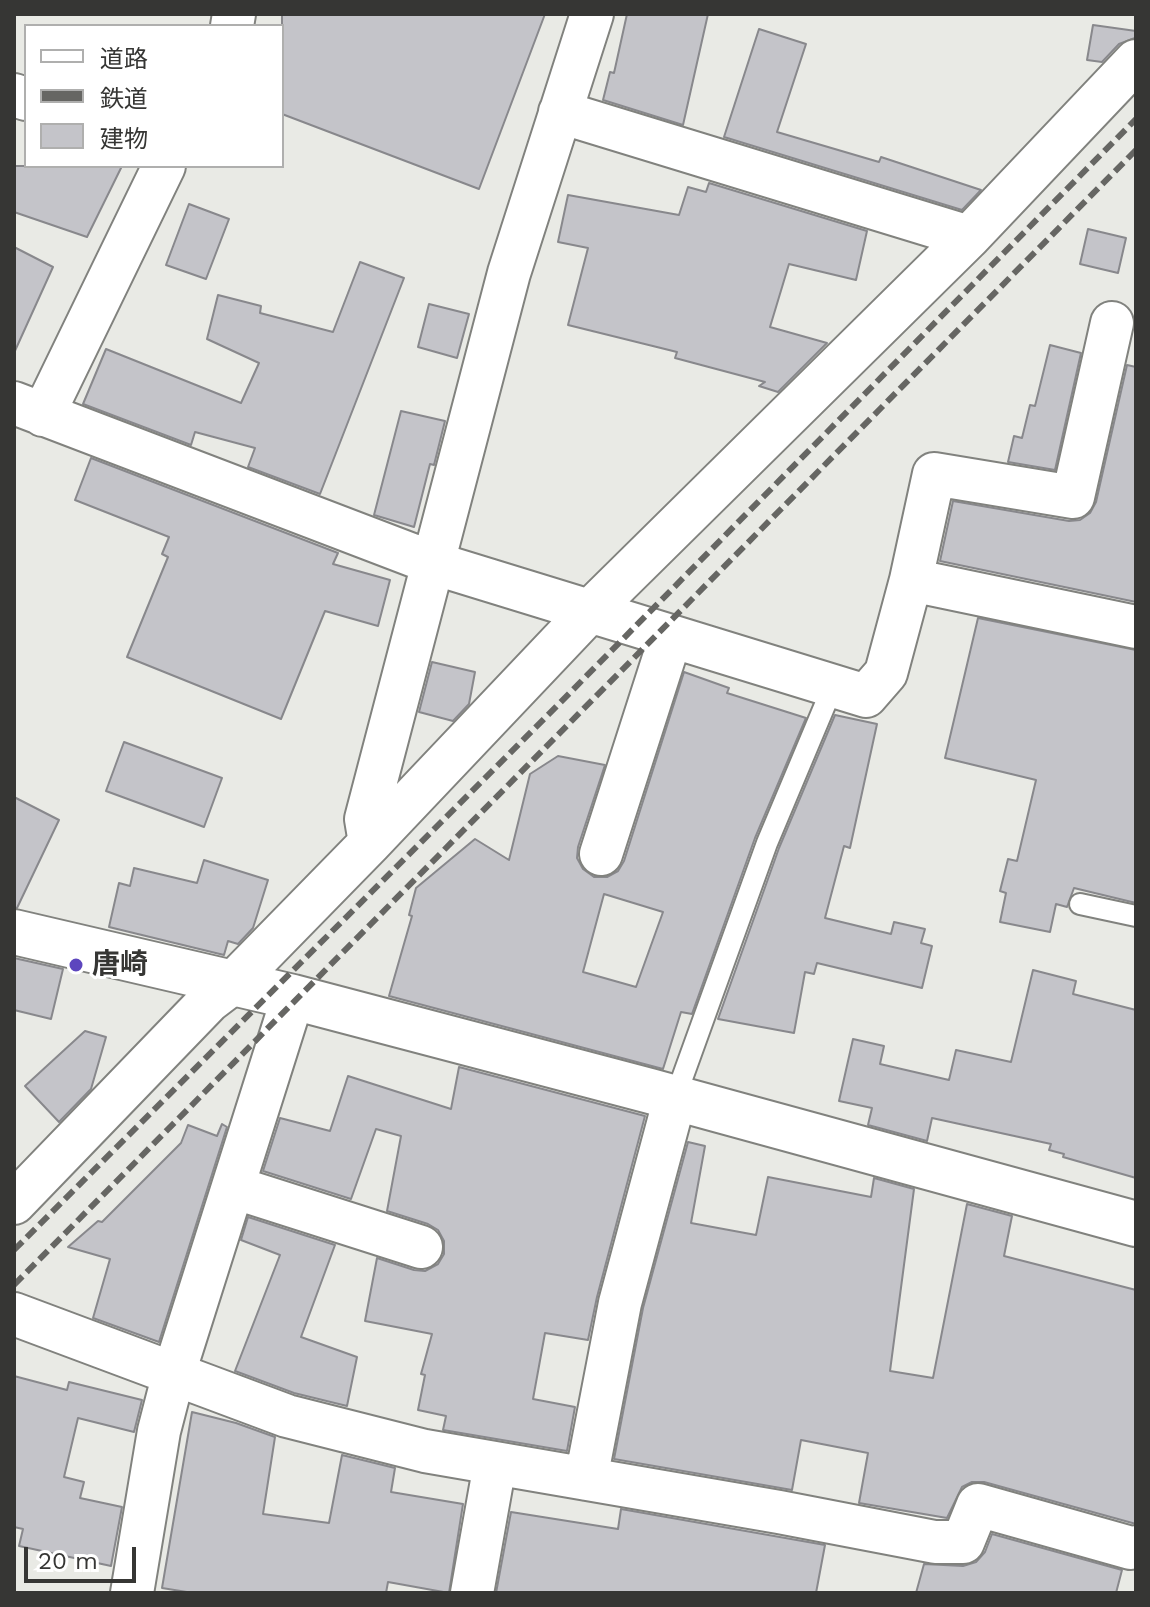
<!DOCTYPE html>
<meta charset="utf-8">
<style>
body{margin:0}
#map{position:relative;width:1150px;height:1607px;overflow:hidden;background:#e9eae5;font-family:"Work Sans","Noto Sans JP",sans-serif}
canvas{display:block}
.frame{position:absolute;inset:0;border:16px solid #363634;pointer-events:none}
.legend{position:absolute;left:24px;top:24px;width:260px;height:144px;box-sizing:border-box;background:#fff;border:2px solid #afafae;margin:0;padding:10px 14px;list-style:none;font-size:24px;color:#363634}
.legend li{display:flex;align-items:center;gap:16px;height:40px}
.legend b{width:40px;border:2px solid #afafae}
.scale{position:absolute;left:24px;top:1547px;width:112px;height:36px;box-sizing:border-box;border:4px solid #363634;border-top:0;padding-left:10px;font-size:24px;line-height:28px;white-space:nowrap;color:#363634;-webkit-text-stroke:6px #fff;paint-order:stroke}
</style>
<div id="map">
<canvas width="1150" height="1607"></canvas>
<div class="frame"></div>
<ul class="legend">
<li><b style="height:10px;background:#fff"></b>道路</li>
<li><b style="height:10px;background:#666663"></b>鉄道</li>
<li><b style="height:22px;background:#c4c4c9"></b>建物</li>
</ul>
<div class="scale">20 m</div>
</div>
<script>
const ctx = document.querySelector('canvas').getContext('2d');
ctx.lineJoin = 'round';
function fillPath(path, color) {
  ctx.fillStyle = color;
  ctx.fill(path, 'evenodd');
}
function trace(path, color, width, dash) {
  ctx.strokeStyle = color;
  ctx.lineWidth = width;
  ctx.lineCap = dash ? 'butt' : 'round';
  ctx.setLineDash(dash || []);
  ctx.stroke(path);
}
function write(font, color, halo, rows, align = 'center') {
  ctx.font = font + ' "Work Sans","Noto Sans JP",sans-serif';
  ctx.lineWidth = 6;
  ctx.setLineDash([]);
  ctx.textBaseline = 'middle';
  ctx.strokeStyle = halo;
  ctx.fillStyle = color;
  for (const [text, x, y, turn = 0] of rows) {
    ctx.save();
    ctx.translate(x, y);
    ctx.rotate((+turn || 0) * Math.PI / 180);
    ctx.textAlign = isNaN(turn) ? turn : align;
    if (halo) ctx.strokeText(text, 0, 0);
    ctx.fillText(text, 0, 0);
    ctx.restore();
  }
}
const building = new Path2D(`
 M282 14H545L479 189 282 114Z
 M627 14H708L683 125 603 100 610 72 614 73Z
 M1093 25 1136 31 1135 38 1119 44 1102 62 1087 60Z
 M759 29 806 44 777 132 879 162 881 157 981 190 962 210 724 137Z
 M14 166H122L87 237 14 212Z
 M709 183 867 231 856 280 789 264 770 327 827 343 778 392 759 386 765 382 675 358 677 352 568 325 588 248 558 242 568 195 679 215 688 187 706 192Z
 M189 204 229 219 206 279 166 265Z
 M1088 229 1126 238 1118 273 1080 264Z
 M14 247 53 267 14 353Z
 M360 262 404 278 320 494 248 467 255 448 195 432 191 445 83 404 106 349 241 403 259 363 207 339 218 295 261 306 260 313 333 332Z
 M429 304 469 314 457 358 418 347Z
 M1050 345 1081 353 1055 470 1008 462 1014 436 1022 438 1030 405 1035 406Z
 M1127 365 1136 367V602L940 561 953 501 1069 521 1080 520 1090 513 1096 502Z
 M401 411 445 421 434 465 430 464 414 527 374 515Z
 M91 458 338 553 333 564 390 580 378 626 325 611 281 719 127 657 168 557 162 554 169 537 75 500Z
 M978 618 1136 650V903L1074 888 1067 907 1056 904 1050 932 1000 922 1006 893 1000 891 1008 859 1017 861 1036 780 945 758Z
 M432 662 475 672 469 704 453 721 419 712Z
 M684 672 729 688 727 693 806 718 755 838 692 1014 681 1012 663 1069 389 996 412 916 409 915 416 888 475 839 509 860 530 774 558 756 605 765 578 847 577 858 583 869 594 877H607L618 871 624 861ZM604 894 663 912 636 987 583 972Z
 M835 715 877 724 850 848 844 846 825 918 891 934 894 922 925 929 921 943 932 946 922 988 817 963 814 974 805 972 794 1033 718 1019 779 848Z
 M124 742 222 778 204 827 106 791Z
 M14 797 59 820 17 908H14Z
 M204 860 268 880 253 928 238 944 228 941 224 955 109 927 119 883 130 886 134 868 197 883Z
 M14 958 63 969 51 1019 14 1010Z
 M1033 970 1076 981 1073 994 1136 1010V1178L1063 1157 1064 1154 1049 1150 1051 1144 932 1118 927 1141 868 1125 872 1108 839 1101 853 1039 884 1046 880 1064 949 1080 956 1050 1011 1062Z
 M85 1031 106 1037 91 1089 59 1122 25 1086Z
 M459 1067 645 1116 597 1297 588 1340 545 1333 533 1399 575 1407 567 1451 443 1430 446 1416 418 1410 425 1375 421 1374 432 1334 365 1321 377 1258 414 1270 425 1271 438 1264 444 1254V1241L438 1230 428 1224 387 1211 401 1136 376 1129 351 1199 263 1171 280 1118 330 1131 348 1076 451 1109Z
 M222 1124 227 1127 159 1342 93 1318 110 1259 68 1247 98 1221 102 1222 181 1143 188 1125 217 1136Z
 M688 1142 705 1146 691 1223 756 1235 768 1177 871 1197 874 1178 914 1189 890 1371 933 1378 967 1204 1012 1216 1004 1256 1136 1290V1524L984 1482H972L962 1487 947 1518 859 1503 868 1453 801 1440 792 1490 614 1459 643 1308Z
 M248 1217 335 1245 301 1337 357 1357 347 1406 294 1393 235 1371 280 1255 241 1240Z
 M14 1376 67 1390 69 1382 142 1400 134 1432 78 1418 64 1477 84 1482 80 1498 122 1507 111 1566 19 1546 23 1529 14 1527Z
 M192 1412 236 1423 275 1437 263 1514 329 1523 342 1455 395 1468 391 1492 463 1504 449 1593 388 1582 386 1593H193L162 1588Z
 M621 1509 825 1545 816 1593H496L511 1512 618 1529Z
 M992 1534 1122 1570 1116 1593H916L924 1564 963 1566 976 1562 985 1552Z`);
fillPath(building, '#c4c4c9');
trace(building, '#88888c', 2);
const lane = new Path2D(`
 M1080 904 1136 916
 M675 1098 767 843 833 686`);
const street = new Path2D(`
 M232 26 234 14
 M14 95 26 99
 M560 112 969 237
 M14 403 433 563 866 696 886 673 911 580 1136 627
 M43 415 164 166
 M911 580 934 474 1073 497 1112 323
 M370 843 366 819 509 273 592 14
 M601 854 671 636
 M233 1187 421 1247
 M14 1203 209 1001 234 982 370 843 590 611 969 237 1136 61
 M14 1314 287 1416 425 1451 779 1512 935 1542H963L978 1505 1131 1548 1136 1547
 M586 1479 620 1303 675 1098
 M132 1593 159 1431 174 1373 293 997
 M472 1593 495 1464`);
const secondary = new Path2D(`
 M14 932 293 997 650 1091 1136 1224`);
trace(lane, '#81827e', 24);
trace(street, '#81827e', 46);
trace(secondary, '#81827e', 48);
trace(lane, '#fff', 20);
trace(street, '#fff', 42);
trace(secondary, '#fff', 44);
trace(new Path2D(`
 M14 1250 544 719 1136 119
 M14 1285 1136 150`), '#666663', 6, [12, 6]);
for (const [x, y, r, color] of [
 [76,965,8,"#5d46be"]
]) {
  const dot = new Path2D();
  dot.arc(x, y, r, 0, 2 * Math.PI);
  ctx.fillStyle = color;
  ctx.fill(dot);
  trace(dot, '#fff', 3);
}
write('bold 28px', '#363634', '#fff', [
 ["唐崎",92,965]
], 'left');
</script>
